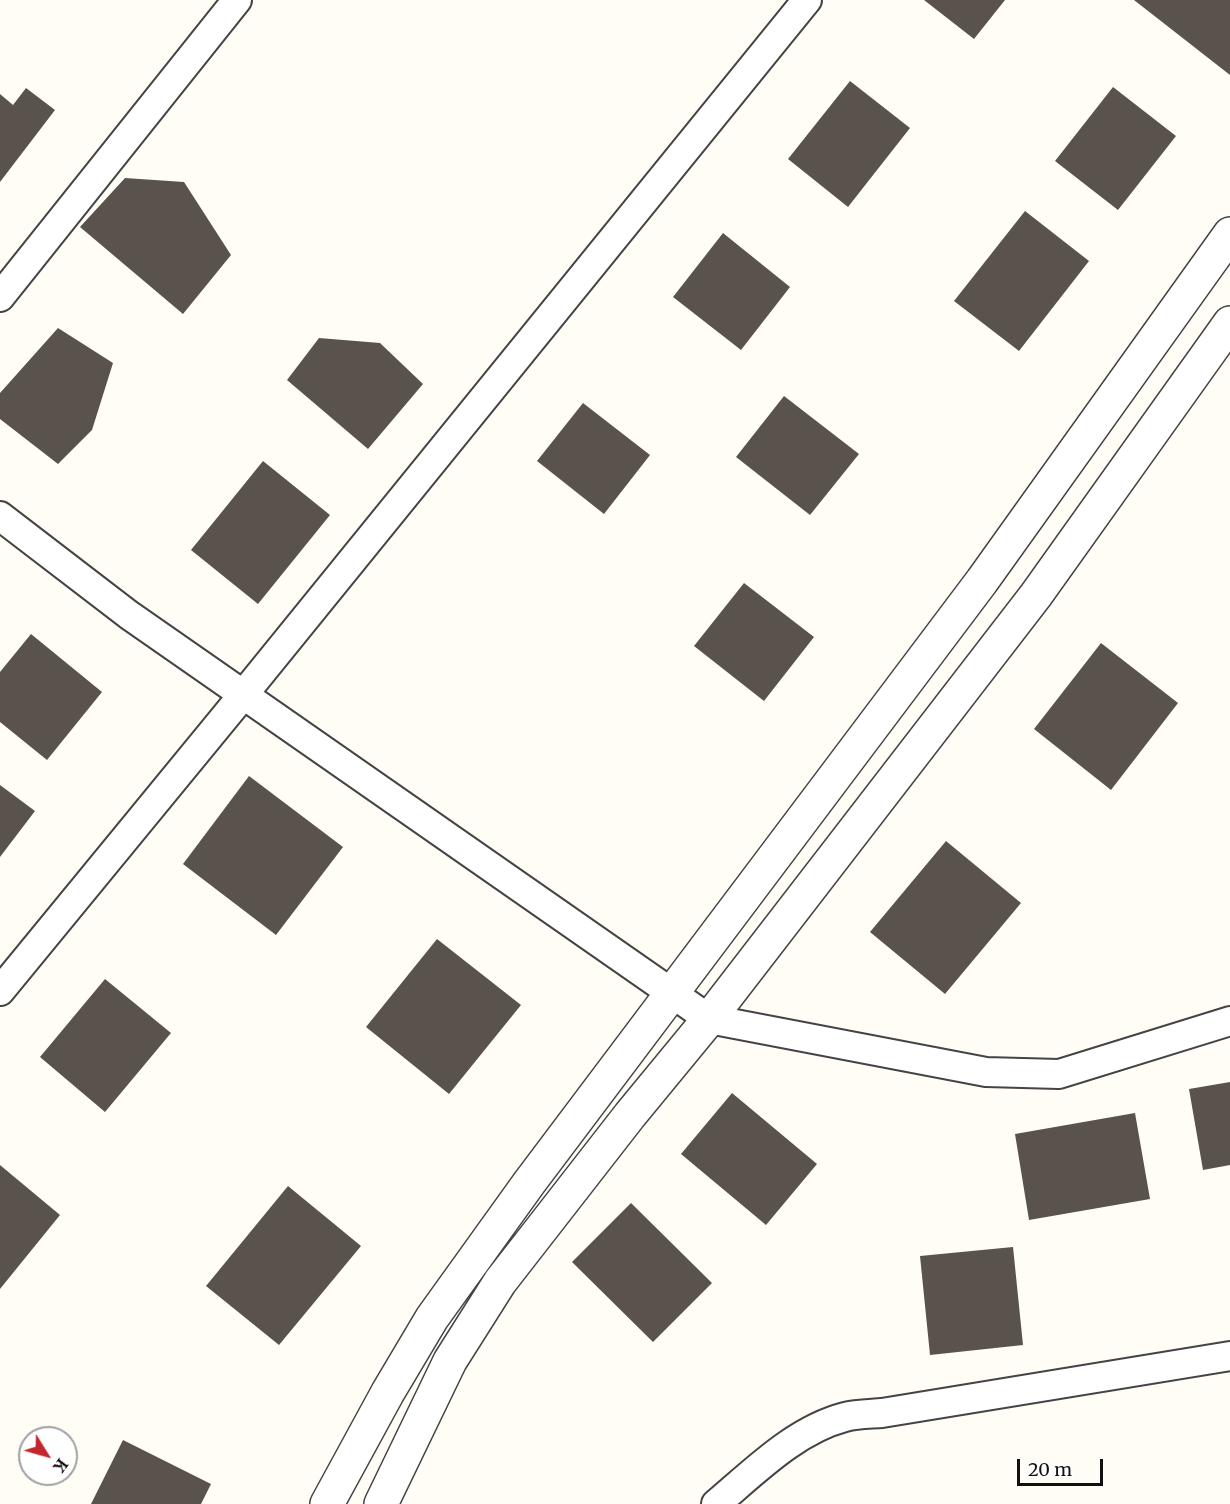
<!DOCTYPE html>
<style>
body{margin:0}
#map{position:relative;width:1230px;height:1504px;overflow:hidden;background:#fffdf5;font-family:Merriweather,serif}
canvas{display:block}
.north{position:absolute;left:18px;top:1426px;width:60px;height:60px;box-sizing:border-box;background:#fff;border:2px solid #a0a0a0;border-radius:50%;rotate:127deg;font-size:16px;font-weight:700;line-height:24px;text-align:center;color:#111}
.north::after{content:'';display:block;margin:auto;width:21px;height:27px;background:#c4262e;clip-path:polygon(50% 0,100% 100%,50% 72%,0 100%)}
.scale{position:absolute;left:1017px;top:1459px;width:86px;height:27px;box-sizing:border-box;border:3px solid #111;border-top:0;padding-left:8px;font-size:18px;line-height:21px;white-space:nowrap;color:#111;-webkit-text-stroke:4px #fff;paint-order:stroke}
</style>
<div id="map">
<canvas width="1230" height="1504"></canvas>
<div class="north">K</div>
<div class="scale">20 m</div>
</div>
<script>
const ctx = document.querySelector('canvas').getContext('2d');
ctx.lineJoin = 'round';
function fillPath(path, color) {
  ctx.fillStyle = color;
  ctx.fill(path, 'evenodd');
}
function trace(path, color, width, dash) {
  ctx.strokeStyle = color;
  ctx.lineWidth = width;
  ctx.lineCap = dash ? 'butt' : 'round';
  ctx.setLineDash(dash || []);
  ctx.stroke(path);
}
fillPath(new Path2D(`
 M924 0H1005L974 39Z
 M1134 0H1230V75Z
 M850 81 910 128 848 207 788 159Z
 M1113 87 1176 136 1118 210 1055 161Z
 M26 88 55 110 0 182V94L13 105Z
 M125 178 184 182 231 255 183 314 80 227Z
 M1025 211 1089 261 1019 351 954 301Z
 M723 233 790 287 741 350 673 297Z
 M58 328 113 363 92 430 58 464 0 419V393Z
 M319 338 380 343 423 384 368 449 287 380Z
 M784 396 859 454 810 515 736 457Z
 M583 403 650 455 604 514 537 461Z
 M263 461 330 515 258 604 191 550Z
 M744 583 814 637 764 701 694 646Z
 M31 634 102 692 47 760 0 722V672Z
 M1101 643 1178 703 1111 790 1034 729Z
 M249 776 343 847 276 935 183 864Z
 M0 785 35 811 0 857Z
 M946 841 1021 903 945 994 870 932Z
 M437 939 521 1005 449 1094 366 1027Z
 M105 979 171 1033 105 1112 40 1057Z
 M1230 1082V1165L1203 1170 1189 1089Z
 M732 1093 817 1164 766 1225 681 1154Z
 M1135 1113 1150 1199 1029 1220 1015 1134Z
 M0 1165 60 1215 0 1289Z
 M288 1186 361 1246 279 1345 206 1286Z
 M631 1203 712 1283 653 1342 572 1262Z
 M1013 1247 1023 1345 930 1355 920 1256Z
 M123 1440 211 1484 201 1504H91Z`), '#5a524d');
const minor = new Path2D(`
 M0 297 237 0
 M0 516 129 615 709 1019 986 1072 1059 1074 1230 1021
 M0 991 243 695 807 0
 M716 1504C754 1472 795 1430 845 1417 856 1414 870 1414 882 1413L1230 1356`);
const tertiary = new Path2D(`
 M327 1504 388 1392 432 1318 529 1183 982 581 1230 234
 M381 1504 450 1361 500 1282 630 1115 709 1019 1036 595 1230 323`);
trace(minor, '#444', 32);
trace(tertiary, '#444', 36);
trace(minor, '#fff', 28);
trace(tertiary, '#fff', 33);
</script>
